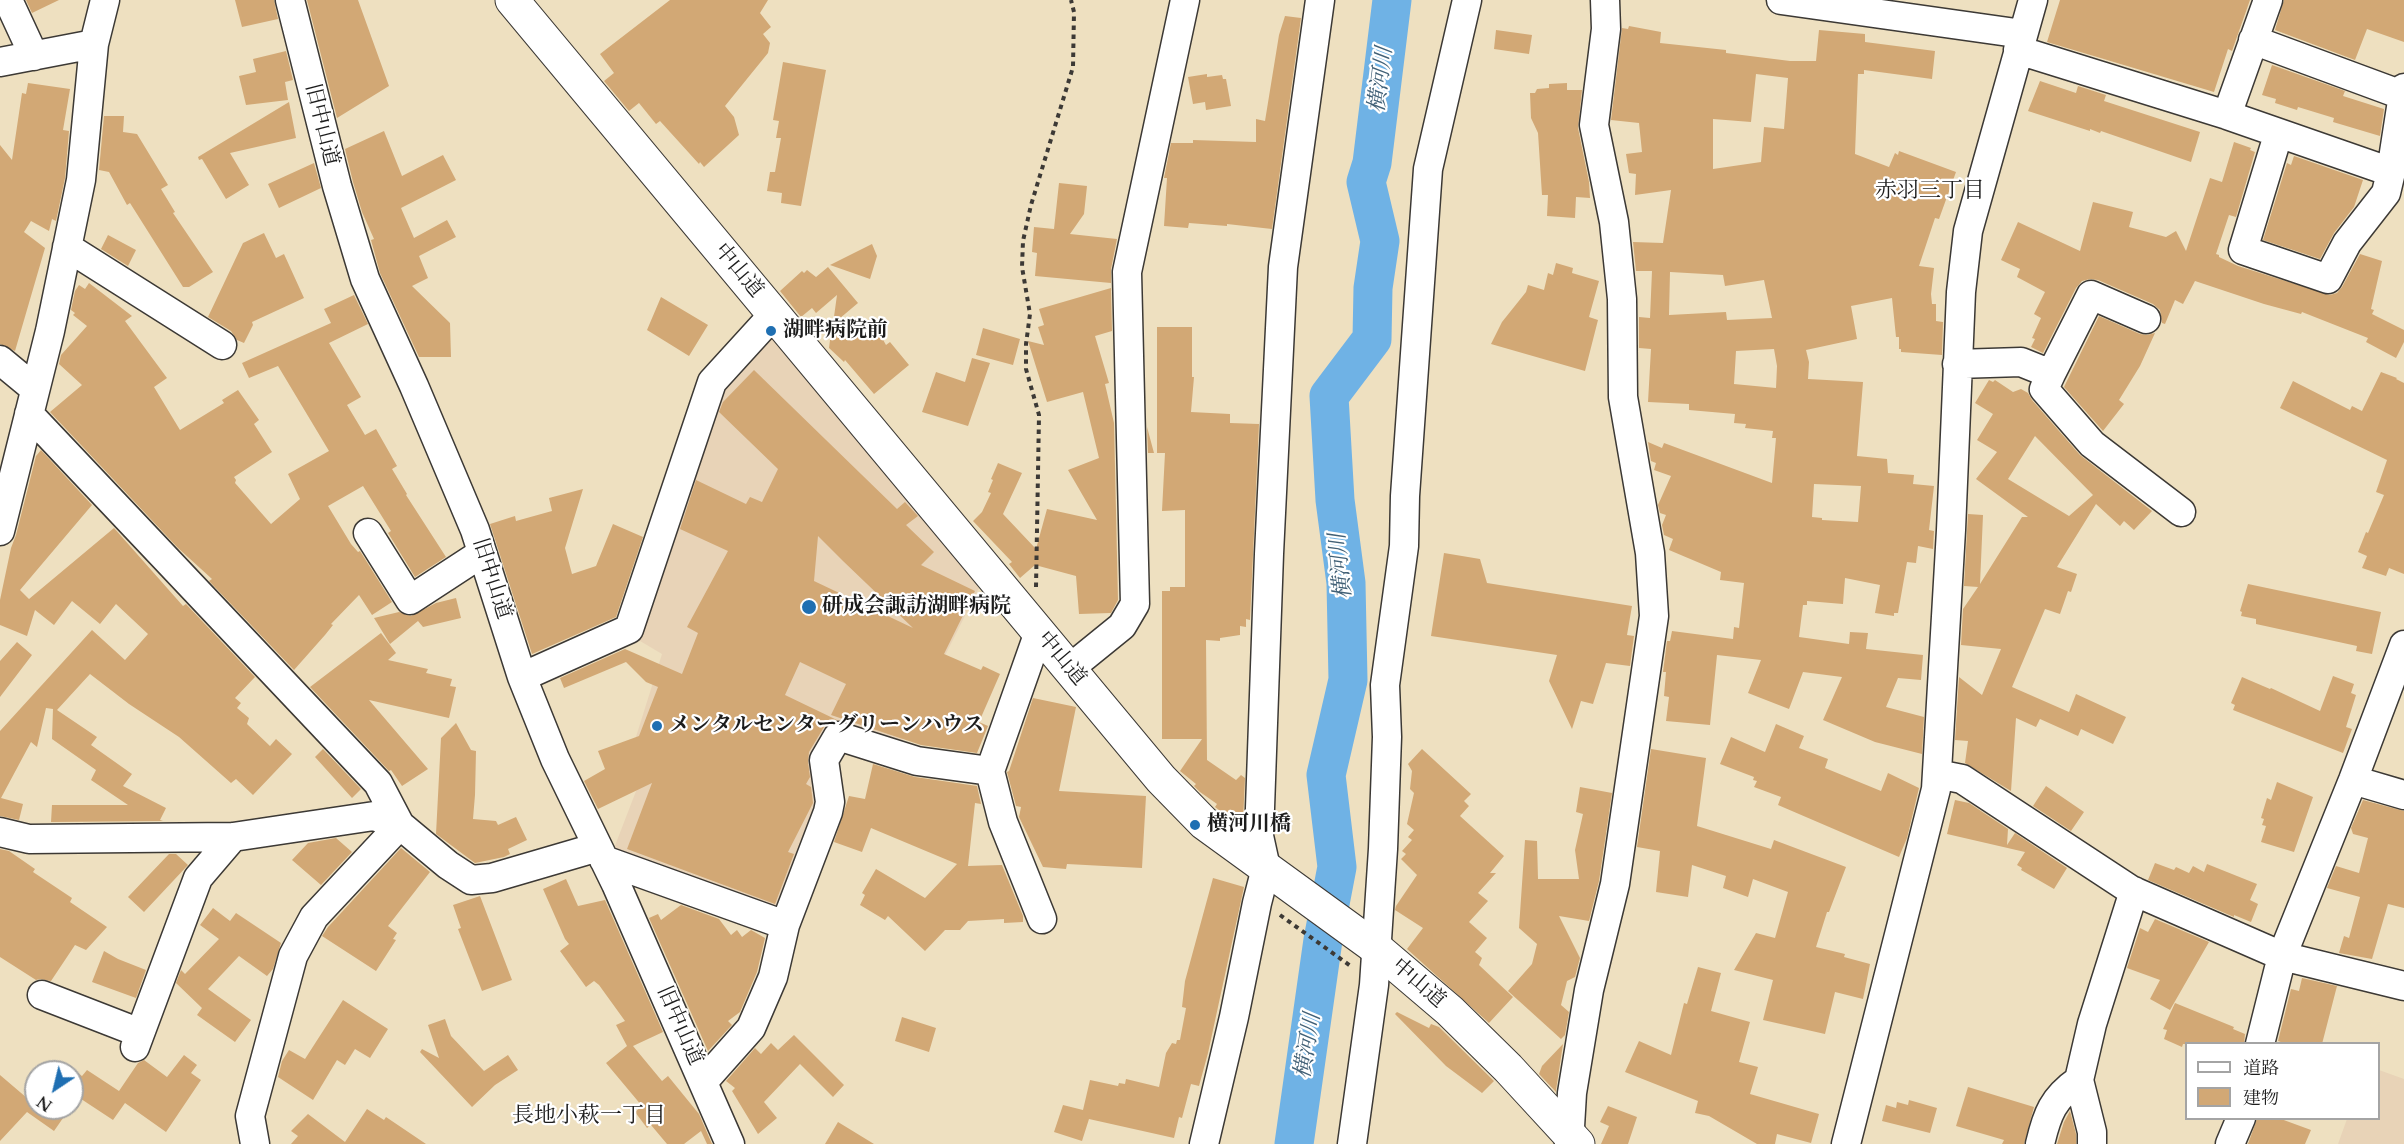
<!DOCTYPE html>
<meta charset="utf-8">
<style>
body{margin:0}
#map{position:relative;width:2404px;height:1144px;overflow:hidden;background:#eee0c0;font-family:Cardo,"Noto Serif JP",serif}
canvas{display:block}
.legend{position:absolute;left:2185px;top:1042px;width:195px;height:78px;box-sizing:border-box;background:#fff;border:2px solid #a4a4a4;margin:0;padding:8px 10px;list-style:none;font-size:18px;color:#1c1c1c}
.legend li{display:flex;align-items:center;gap:12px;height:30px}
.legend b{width:30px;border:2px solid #a4a4a4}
.north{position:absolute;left:24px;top:1060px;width:60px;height:60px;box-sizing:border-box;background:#fff;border:2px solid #a4a4a4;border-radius:50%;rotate:215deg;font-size:16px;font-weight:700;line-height:24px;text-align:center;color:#1c1c1c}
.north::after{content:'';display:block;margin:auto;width:21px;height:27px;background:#1f6fb2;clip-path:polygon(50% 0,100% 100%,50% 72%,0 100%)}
</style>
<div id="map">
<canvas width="2404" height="1144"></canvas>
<ul class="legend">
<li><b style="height:8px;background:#fff"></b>道路</li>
<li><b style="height:16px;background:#d2a875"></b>建物</li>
</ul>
<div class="north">N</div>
</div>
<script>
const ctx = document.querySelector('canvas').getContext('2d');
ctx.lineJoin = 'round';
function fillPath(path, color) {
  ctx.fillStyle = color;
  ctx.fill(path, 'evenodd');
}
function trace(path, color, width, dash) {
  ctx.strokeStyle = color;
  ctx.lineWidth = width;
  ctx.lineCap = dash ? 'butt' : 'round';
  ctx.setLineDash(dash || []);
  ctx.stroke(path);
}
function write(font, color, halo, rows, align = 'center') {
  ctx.font = font + ' Cardo,"Noto Serif JP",serif';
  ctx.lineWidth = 4.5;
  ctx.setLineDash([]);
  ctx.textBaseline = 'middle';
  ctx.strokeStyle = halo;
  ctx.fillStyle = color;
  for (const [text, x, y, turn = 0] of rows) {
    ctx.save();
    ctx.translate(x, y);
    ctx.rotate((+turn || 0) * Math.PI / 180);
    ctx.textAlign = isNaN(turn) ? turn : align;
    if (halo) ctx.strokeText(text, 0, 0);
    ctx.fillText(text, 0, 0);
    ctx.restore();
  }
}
fillPath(new Path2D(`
 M770 337 779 341 981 584 899 747 837 729 823 798 784 917 611 856 643 773 629 759 662 654 635 638 717 398Z
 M2379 1070 2404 1079V1144H2338L2347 1119 2378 1118Z`), '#e8d3b7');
trace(new Path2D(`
 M1294 1144 1323 940 1337 867 1326 775 1348 680 1346 583 1335 500 1329 396 1372 339 1373 288 1380 241 1366 182 1372 163 1392 0`), '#6fb2e5', 39);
fillPath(new Path2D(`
 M26 0H59L32 13Z
 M235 0H274L278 19 242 27Z
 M307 0H358L389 86 337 118Z
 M670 0H768L760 13 771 27 763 34 770 43 768 53 725 106 734 117 739 135 704 167 700 162 699 164 660 121 656 124 639 103 629 111 604 81 614 73 600 54Z
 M2060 0H2250L2232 51 2228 49 2214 92 2047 42Z
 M2284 0H2404V42L2367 29 2355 60 2275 30Z
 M1285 16 1301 18 1272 229 1227 224V226L1189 223 1188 228 1164 226 1167 178H1164L1171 143H1193V140L1256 142V119L1265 121 1279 35Z
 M1629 26 1661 32 1660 43 1726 50V53L1790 61H1816L1819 30 1865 34V42L1935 51 1932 79 1864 70V74H1858L1855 154 1889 167 1895 153 1898 155 1899 151 1956 172 1939 219 1935 218 1919 266 1934 268 1931 294 1932 304H1936V321L1943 322 1942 355 1901 352V349H1899V337H1896L1892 298 1851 306 1857 339 1806 350 1809 362 1808 379 1863 382 1857 456 1887 459 1888 473 1914 475 1913 484 1934 486 1929 530 1934 531 1933 549 1918 546 1916 563 1907 562 1898 613H1894V616L1875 613 1880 585 1845 578 1843 604 1807 601V605H1803L1799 637 1849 644 1850 632 1868 633 1866 649 1923 655 1921 680 1898 678 1886 707 1924 717 1922 754 1875 742 1823 720 1842 677 1803 672 1789 709 1748 693 1761 660 1717 655 1710 725 1666 721 1669 697 1664 696 1666 672H1663L1667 641H1670L1672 631 1733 639 1734 627 1739 628 1744 583 1720 580 1721 572 1669 550 1673 539 1664 535 1662 525 1666 515 1660 513 1658 505 1671 476 1654 470 1656 463 1651 461 1648 442 1662 448 1664 443 1772 483 1776 438H1772L1773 431 1745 428 1746 424 1734 423 1735 414 1689 410V404L1648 402 1651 349 1639 348V317L1650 318 1652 271H1636L1633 242 1663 243 1671 190 1635 195 1636 174 1629 173 1626 154 1642 152 1639 123 1611 120 1622 28 1628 29ZM1756 74 1788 78 1784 129 1764 127 1761 162 1713 169V119L1751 122ZM1670 272 1723 275 1725 286 1764 280 1772 318 1727 320 1726 312 1669 315ZM1774 349 1777 366 1776 388 1734 384 1736 351ZM1814 484 1861 486 1858 522 1822 520V518L1812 517Z
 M1496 30 1532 35 1529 54 1494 49Z
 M286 51 293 80 285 82 288 100 246 105 239 76 256 72 253 59Z
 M783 62 826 70 801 206 781 203 782 193 767 191 770 172H775L781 138H776L779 121 773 120Z
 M2272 65 2345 91 2343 96 2384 109 2380 136 2333 122 2334 118 2298 107 2297 110 2275 103 2276 99 2262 95Z
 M1207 74V77L1222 75 1223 79H1226L1231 106 1206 110 1205 102 1193 104 1188 77Z
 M2040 81 2076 93 2078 86 2106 95 2104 101 2200 132 2191 162 2101 131 2100 133 2090 129V131L2028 111Z
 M28 83 70 89 63 130 69 131 65 178 56 221 52 219 49 231 31 221 24 232 45 248 15 351 0 344V145L12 160 22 93 26 94Z
 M1567 83V90H1582L1578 128 1589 182 1590 198 1576 197 1575 218 1547 216 1548 195H1542L1538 133 1531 118 1530 93H1535L1537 89 1549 88V84Z
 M289 102 296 138 230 153 249 185 226 199 202 159 199 160 198 157Z
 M104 116H124L123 132 137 134 168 185 161 189 175 212 173 213 213 272 189 287H183L130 203 127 205 109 172 99 170Z
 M384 131 402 176 443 155 456 180 401 208 414 238 447 220 456 237 419 256 428 278 412 286 450 323 451 357H419L380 273 371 240 374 239 362 212 353 182 345 149Z
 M2234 142 2251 148 2250 150 2255 152 2236 217 2229 215 2216 254 2219 255V257L2238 266 2330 295 2337 293 2342 287 2360 254 2382 261 2371 309 2374 310 2372 314 2404 330V342L2396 358 2366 342 2368 338 2302 312 2301 314 2264 304 2195 281 2183 304 2175 300 2165 324 2162 323 2160 310 2153 304 2098 280 2090 279 2082 281 2076 288 2043 353 2031 347 2035 339 2032 338 2041 318 2034 314 2045 292 2017 277 2020 269 2001 260 2018 222 2080 251 2093 202 2133 212 2129 227 2166 237 2176 231 2186 251 2210 178 2222 182Z
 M2294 156 2363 180 2354 207 2334 233 2320 259 2263 240 2287 163 2291 165Z
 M314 163 321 188 279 208 268 184Z
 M1059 183 1087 186 1084 214 1070 234 1117 239 1111 269V283L1035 276 1037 253 1032 252 1034 227 1054 229Z
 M264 233 276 258 284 254 304 298 252 322 253 325 244 343 237 340 231 331 208 317 243 243Z
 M108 235 136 250 128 266 101 249Z
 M872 244 877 256 870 279 830 265Z
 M1556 263 1573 268 1572 273 1599 281 1589 317 1598 320 1585 371 1491 344 1502 322 1526 292 1528 285 1544 290 1548 273 1553 275Z
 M828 267 858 303 833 324 837 295 816 313 812 308 801 317 780 291 802 271 804 273 807 270 816 277Z
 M89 283 132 316 125 321 167 378 154 387 180 430 224 403 222 400 238 390 259 420 254 424 272 452 234 477 236 480 235 483 271 524 300 499 288 474 329 451 278 366 249 378 242 363 331 323 324 309 354 295 368 324 329 343 361 397 347 405 365 435 376 429 397 466 392 469 407 494 406 495 446 557 415 577 388 533 391 531 363 486 328 506 351 544 358 552 360 551 392 602 372 615 359 595 331 624 333 625 325 635 294 670 209 581 212 579 178 548 50 412 82 385 59 364 61 355 87 326 73 315 75 313 71 310 75 291 79 285 85 289Z
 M1111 288 1112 331 1095 336 1109 383 1105 384 1114 423 1118 600 1111 613 1079 614 1076 576 1035 565 1020 578 1009 564 1012 562 973 521 982 512 991 493 988 492 993 480 991 479 998 463 1022 473 1003 514 1036 549 1047 509 1097 520 1068 470 1099 458 1083 392 1047 402 1028 341 1044 345 1038 327 1044 325 1039 309Z
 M661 297 708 325 689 356 647 330Z
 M2099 316 2140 334 2147 335 2155 333 2140 366 2119 400 2124 404 2103 431 2064 387Z
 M1157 327H1192V377H1194L1191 412 1230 414V423L1259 424 1250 620 1246 619V627L1240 626V635L1220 638V641L1206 640 1207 760 1236 780 1241 775 1245 778 1243 821 1239 825 1215 807 1217 804 1200 792 1194 786 1196 784 1180 771 1202 739H1162V591H1170V587H1185V510L1162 511 1165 453H1157Z
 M983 328 1020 339 1013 365 976 355Z
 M831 332 881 336 886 345 890 342 909 365 874 394 845 360 844 362 829 348Z
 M972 358 990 363 968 426 922 412 936 372 965 382Z
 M754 370 897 509 905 502 918 516 906 525 934 552 921 565 975 591 944 654 981 670 983 666 1000 674 979 722 988 726 977 753 921 745 831 715 846 684 800 662 785 695 837 720 829 722 824 727 809 752 808 762 810 777 806 784 811 787 813 803 788 852 794 854 775 904 627 849 652 783 598 809 584 781 605 769 598 751 639 736 658 687 646 682 626 662 564 688 560 678 625 649 682 674 698 633 687 627 728 551 680 529 696 480 746 504 750 497 762 502 778 469 719 412 723 402ZM818 536 843 561 913 628 814 581Z
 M2381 372 2397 378 2396 379 2404 383V574L2389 568 2386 576 2362 568 2367 556 2358 552 2366 532 2368 533 2384 495 2376 492 2387 460 2280 408 2293 381 2350 410 2352 406 2362 411Z
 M1989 380 1993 382 1995 380 2013 392 2021 389 2028 393 2032 400 2080 455 2152 511 2134 530 2124 521 2120 526 2096 504 2057 567 2077 574 2071 592 2068 591 2060 614 2045 609 2012 687 2069 712 2076 694 2126 717 2113 744 2081 729 2078 736 2040 719 2036 727 2016 718 2011 791 1965 763 1968 741 1955 740 1959 677 1982 695 2001 649 1961 645 1963 609 1978 587 1964 586 1968 514 1983 515 1980 584 2022 517H2028L1976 479 1997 452 1977 440 1993 414 1975 403ZM2035 436 2093 495 2069 516 2008 479Z
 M1147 427 1154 453H1148Z
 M41 450 92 505 20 590 29 599 114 528 183 606 186 604 255 677 235 698 241 703 237 708 249 718 247 724 270 746 276 739 292 754 253 795 236 779 231 783 179 737 129 704 90 674 57 710 97 737 91 745 132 774 123 786 166 808 160 820 163 821 51 822 52 805H128L91 780 96 770 52 739 53 709 46 708 37 747 31 742 1 798 23 804 19 820 0 816V731L92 630 125 660 148 634 116 604 100 624 72 601 54 625 35 610 27 636 0 625V600L11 548 16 535 36 456Z
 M583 489 565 548 572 574 596 566 613 524 643 537 616 617 532 654 490 524 515 516 516 521 552 511 549 498Z
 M1444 553 1480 559 1487 583 1632 606 1627 635 1634 636 1630 666 1606 663 1593 704 1581 701 1572 729 1549 681 1557 655 1431 636Z
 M2248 584 2381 612 2372 654 2356 651 2357 646 2256 624V619L2241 616 2242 612 2240 611Z
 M456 598 461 618 423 627 418 621 390 644 374 618 399 612 411 616 436 603Z
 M381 633 396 653 388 660 428 669 426 673 452 679 450 686 456 687 449 718 369 700 428 769 402 786 391 770 389 771 310 687Z
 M17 642 32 655 0 697V661Z
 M2333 676 2354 684 2351 693 2356 695 2346 727 2352 729 2343 753 2233 710 2235 705 2231 703 2242 677 2270 689 2271 688 2320 711Z
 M1033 698 1076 707 1059 791 1146 796 1142 868 1067 864 1066 869 1043 867 1019 817 1021 807 1016 806 1007 772 1009 771Z
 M456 723 471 750 476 751 475 795 473 819 496 821 498 825 516 817 527 840 508 849 510 854 504 857 475 863 436 834 441 738Z
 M1776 724 1804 736 1799 748 1828 759 1825 768 1881 791 1888 773 1919 788 1907 838 1899 857 1778 805 1781 797 1754 787 1757 781 1753 780 1754 777 1720 764 1731 737 1765 752Z
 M323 749 361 789 352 798 315 757Z
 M1422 749 1471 794 1464 801 1469 806 1460 816 1504 856 1490 873H1496L1478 893 1488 901 1469 922 1487 938 1475 952 1482 958 1479 965 1513 997 1489 1023 1407 949 1423 928 1395 910 1396 906 1417 875 1401 859 1406 854 1402 851 1412 840 1408 837 1414 830 1407 824 1414 793 1410 789 1412 771 1408 764Z
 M1651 749 1706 758 1697 826 1771 849 1774 840 1846 867 1829 912H1827L1816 947 1845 954 1844 957 1870 964 1863 999 1835 992 1825 1034 1763 1020 1773 980 1734 970 1756 933 1775 938 1788 892 1753 879 1748 897 1723 888 1726 876 1692 865 1688 897 1656 892 1660 851 1637 847Z
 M873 764 915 777 977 786 981 804 975 803 968 866 1002 865 1023 916V922L1004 923V919L968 921 960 930H945L925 951 888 916 885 920 860 905 865 895 862 893 876 869 925 898 957 864 871 828 862 852 834 842 849 796 865 799Z
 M2277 782 2313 797 2294 852 2261 842 2266 826 2262 825 2264 819 2261 818 2267 798 2271 800Z
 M2046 786 2084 812 2071 831 2033 806Z
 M1580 787 1612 793 1599 881 1589 921 1559 916 1580 958 1575 977 1567 981 1561 1005 1569 1012 1565 1035 1561 1039 1508 991 1532 964 1537 944 1519 928 1525 840 1537 841 1538 879H1579L1575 850 1583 814 1576 812Z
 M1955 800 1969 803 2008 829 2007 845 2015 833 2067 868 2054 889 2021 870 2022 868 2017 865 2025 852 1947 834Z
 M2363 800 2404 811V908L2388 904 2372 959 2339 953 2344 936 2349 938 2360 897 2327 888 2336 866 2359 873 2368 838 2353 834 2351 828Z
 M336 838 352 852 321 885 292 860 308 843Z
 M401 848 430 872 388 926 397 933 393 939 396 940 376 971 322 936 328 927Z
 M0 849 9 851 35 869 33 872 72 898 70 902 107 927 86 950 75 945 51 981 40 979 36 980 0 957Z
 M169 854H176L188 865 144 912 128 897Z
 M2155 863 2174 870 2176 867 2189 873 2193 866 2204 872 2207 864 2257 884 2250 900 2258 904 2251 922 2234 915V917L2148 880Z
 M1213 878 1244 887 1208 1053 1199 1086 1191 1084 1182 1118 1179 1117 1174 1138 1089 1119 1082 1141 1054 1132 1063 1105 1083 1110 1090 1080 1118 1086 1119 1083 1125 1084 1126 1079 1159 1087 1166 1053 1172 1043 1176 1044 1177 1040H1180L1186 1008 1182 1007 1185 981Z
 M566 879 578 906 605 900 663 1032 633 1046 662 1081 668 1076 699 1114 712 1144H707L701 1131 684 1144H667L651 1125 647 1128 635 1112 642 1106 606 1063 627 1046 616 1025 625 1021 599 985 594 981 586 987 560 951 569 944 565 939 543 889Z
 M480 896 512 980 482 991 458 929 461 928 453 905Z
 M681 905 719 919 731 935 737 930 742 937 751 930 765 938 757 972 740 1012 728 1021 732 1025 708 1051 649 918 658 914 661 920Z
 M213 908 230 921 236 913 281 943 273 969 267 976 239 956 208 989 251 1020 235 1042 197 1015 202 1008 176 983 181 970 185 974 219 939 200 925Z
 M2155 919 2209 942 2170 1010 2150 999 2160 980 2127 968 2140 928 2148 932Z
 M104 951 118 959 146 970 136 998 92 982Z
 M1698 967 1721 973 1711 1011 1750 1022 1739 1062 1758 1067 1750 1094 1819 1114 1811 1143 1777 1134 1775 1144H1757L1709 1116 1695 1113 1698 1101 1625 1072 1639 1041 1671 1055 1684 1003 1687 1004Z
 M2302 978 2337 986 2322 1044H2286L2278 1041 2291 989 2299 991Z
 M343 1000 388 1029 370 1058 355 1049 345 1065 337 1060 313 1100 278 1077 282 1061 289 1050 305 1059Z
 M2175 1003 2234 1027 2233 1029 2245 1034 2244 1044H2183L2182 1047 2164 1039 2167 1030 2163 1029Z
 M1397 1012 1429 1028 1431 1024 1439 1027 1494 1081 1482 1093 1446 1066 1395 1014Z
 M902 1017 936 1028 929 1052 895 1041Z
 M445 1019 451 1036 484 1071 508 1055 518 1070 495 1085 472 1107 420 1052 422 1049 439 1058 428 1025Z
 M794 1035 844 1085 833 1097 800 1064 764 1102 777 1118 758 1134 732 1091 735 1088 726 1081 755 1048 761 1054 771 1043 778 1050Z
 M1563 1044 1556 1090V1092L1539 1074 1542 1066Z
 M184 1055 197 1065 191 1073 201 1080 166 1132 125 1103 113 1120 72 1093V1069L82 1076 87 1070 119 1091 138 1063 144 1060 167 1077Z
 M0 1075 34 1104 30 1108H70L54 1131 27 1112 0 1141Z
 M1968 1087 2034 1107 2024 1144H2002L2004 1140 1956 1126Z
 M1909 1100 1937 1108 1930 1133 1882 1121 1886 1105 1896 1108 1897 1102 1908 1105Z
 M1608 1106 1637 1117 1628 1144H1601L1609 1126 1600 1122Z
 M367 1109 384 1120 386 1117 426 1144H291L298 1136 291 1131 308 1114 345 1142Z
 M2070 1111 2076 1134V1144H2057L2064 1122Z
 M2257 1119H2281L2311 1130 2305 1144H2248Z
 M838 1122 874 1144H825Z`), '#d2a875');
const minor = new Path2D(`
 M8 0 34 56
 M290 0 337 186 365 279 414 386 475 530 522 677 555 759 616 884 730 1144
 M1781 0 2023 34
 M2253 40 2402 95
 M2018 50 2227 115 2391 172
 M0 62 94 44
 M2227 115 2268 0
 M2278 135 2243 250 2328 279 2347 243 2386 193 2391 172 2404 88
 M67 247 222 345
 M0 360 35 389
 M1957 364 2021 362 2051 374 2091 295 2146 319
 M2051 374 2044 389 2092 444 2181 512
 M29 414 378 783 400 825
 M0 531 50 331 81 180 94 44 105 0
 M368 533 410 600 482 553
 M1069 669 1122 626 1135 604 1127 272 1185 0
 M522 677 629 629 712 382 774 314
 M990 771 1003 822 1042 919
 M1937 774 1962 779 2131 890 2282 956 2404 986
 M2353 780 2404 795
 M0 832 29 839 233 837 374 816 400 825 448 865 471 880 492 878 598 847
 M604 860 785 925 828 812 830 802 824 760 838 736 917 761 990 771 1039 632
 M42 995 140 1033
 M2260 1044 2282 956 2353 780 2404 645
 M135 1047 198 878 233 837
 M703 1082 751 1028 773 977 785 925
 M255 1144 250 1116 293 956 314 917 400 825
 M1204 1144 1234 1017 1257 903 1266 868 1259 836 1269 554 1283 267 1320 0
 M1352 1144 1374 985 1383 849 1387 737 1385 685 1404 546 1405 496 1428 169 1467 0
 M1569 1144 1572 1093 1589 990 1615 884 1654 616 1650 553 1623 397 1622 299 1614 222 1594 125 1606 29 1605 0
 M1846 1144 1936 789 1951 530 1961 292 1968 231 2033 0
 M2040 1144C2047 1114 2053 1098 2079 1080
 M2092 1144V1132L2079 1080 2092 1024 2134 891
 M2230 1144 2241 1118`);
const highway = new Path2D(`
 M512 0 1161 779 1204 823 1376 948 1450 1011 1508 1068 1578 1144`);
trace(minor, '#3c3935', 31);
trace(highway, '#3c3935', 35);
trace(new Path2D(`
 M1036 587 1039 415 1026 369V344L1030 314 1022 267 1023 241 1031 205 1073 67 1074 12 1071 0
 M1280 915 1352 967`), '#3c3935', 4, [4.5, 4.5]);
trace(minor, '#fff', 28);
trace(highway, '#fff', 33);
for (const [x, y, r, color] of [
 [771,331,6,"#1f6fb2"],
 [809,607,8,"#1f6fb2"],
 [657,726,6,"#1f6fb2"],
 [1195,825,6,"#1f6fb2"]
]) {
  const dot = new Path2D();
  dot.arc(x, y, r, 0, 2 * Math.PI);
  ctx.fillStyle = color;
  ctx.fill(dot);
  trace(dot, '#fff', 2);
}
write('21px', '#1c1c1c', '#fff', [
 ["旧中山道",321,125,76],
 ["中山道",738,271,50],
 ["旧中山道",491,579,72],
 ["中山道",1061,659,50],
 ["中山道",1418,984,41],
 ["旧中山道",679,1026,66]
]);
write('bold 21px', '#1c1c1c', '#fff', [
 ["湖畔病院前",783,331],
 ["研成会諏訪湖畔病院",822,607],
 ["メンタルセンターグリーンハウス",669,726],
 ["横河川橋",1207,825]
], 'left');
write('italic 22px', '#416076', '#fff', [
 ["横河川",1382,80,-83],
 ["横河川",1342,566,-96],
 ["横河川",1309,1046,-81]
]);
write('22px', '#1c1c1c', '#fff', [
 ["赤羽三丁目",1930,192],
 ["長地小萩一丁目",589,1117]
]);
</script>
